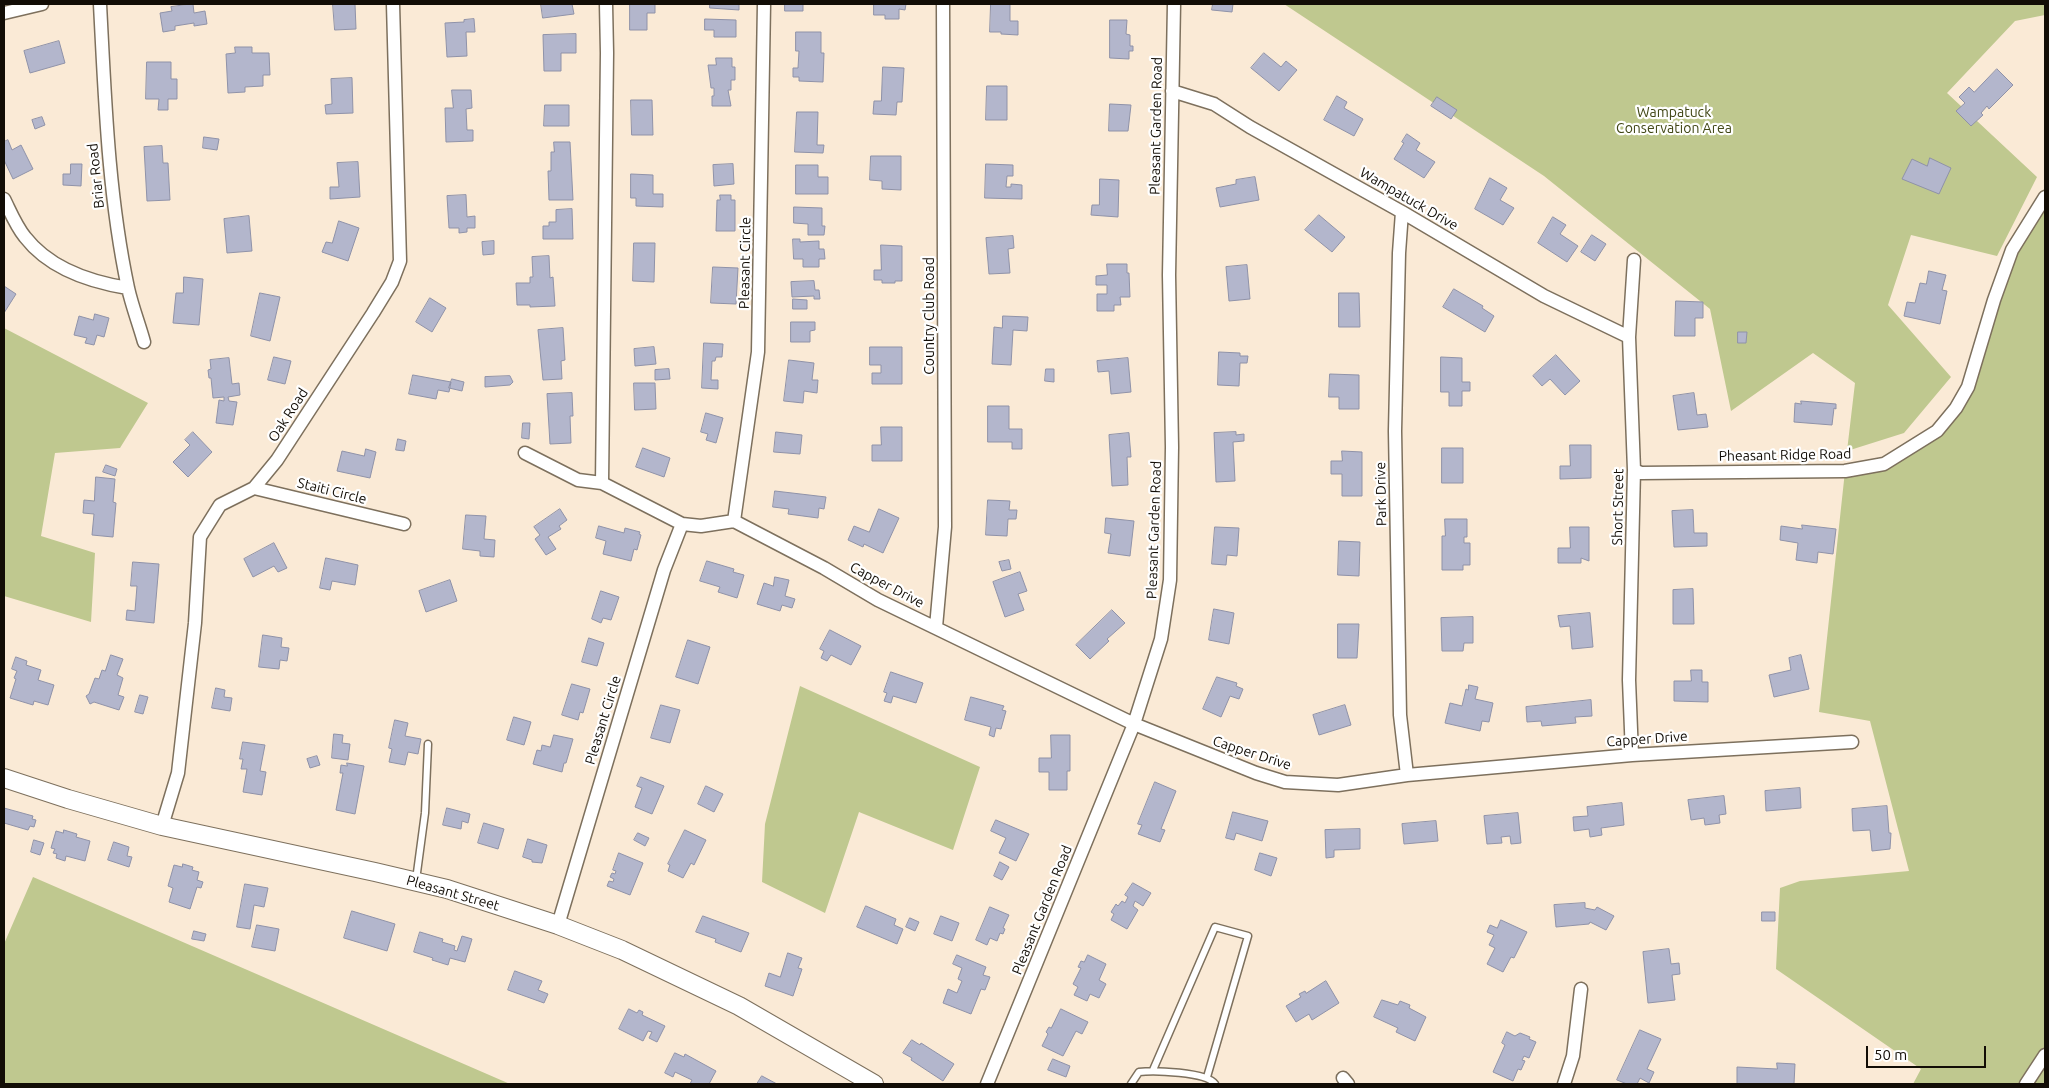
<!DOCTYPE html>
<style>
body{margin:0}
#map{position:relative;width:2049px;height:1088px;overflow:hidden;background:#faead6;font-family:Ubuntu,sans-serif}
canvas{display:block}
.frame{position:absolute;inset:0;border:5px solid #120d06;pointer-events:none}
.scale{position:absolute;left:1866px;top:1046px;width:120px;height:22px;box-sizing:border-box;border:2px solid #120d06;border-top:0;padding-left:6px;font-size:15px;line-height:18px;white-space:nowrap;color:#120d06;-webkit-text-stroke:4px #fff;paint-order:stroke}
</style>
<div id="map">
<canvas width="2049" height="1088"></canvas>
<div class="frame"></div>
<div class="scale">50 m</div>
</div>
<script>
const ctx = document.querySelector('canvas').getContext('2d');
ctx.lineJoin = 'round';
function fillPath(path, color) {
  ctx.fillStyle = color;
  ctx.fill(path, 'evenodd');
}
function trace(path, color, width, dash) {
  ctx.strokeStyle = color;
  ctx.lineWidth = width;
  ctx.lineCap = dash ? 'butt' : 'round';
  ctx.setLineDash(dash || []);
  ctx.stroke(path);
}
function write(font, color, halo, rows, align = 'center') {
  ctx.font = font + ' Ubuntu,sans-serif';
  ctx.lineWidth = 4.5;
  ctx.setLineDash([]);
  ctx.textBaseline = 'middle';
  ctx.strokeStyle = halo;
  ctx.fillStyle = color;
  for (const [text, x, y, turn = 0] of rows) {
    ctx.save();
    ctx.translate(x, y);
    ctx.rotate((+turn || 0) * Math.PI / 180);
    ctx.textAlign = isNaN(turn) ? turn : align;
    if (halo) ctx.strokeText(text, 0, 0);
    ctx.fillText(text, 0, 0);
    ctx.restore();
  }
}
fillPath(new Path2D(`
 M1284 4H2045V15L2015 21 1947 93 2037 177 1997 256 1911 235 1888 305 1951 377 1904 433 1847 451 1855 383 1813 353 1731 411 1710 309 1544 176Z
 M2045 197V1084H1913L1921 1069 1776 969 1780 888 1800 881 1909 871 1870 721 1819 712 1845 471 1884 464 1956 408 1994 300Z
 M4 328 148 403 120 448 55 453 41 536 95 553 91 622 4 596Z
 M800 686 980 767 953 850 859 812 825 913 762 882 765 824Z
 M33 877 510 1084H4V944Z`), '#bfc88f');
const building = new Path2D(`
 M193 4 194 13 205 11 207 24 194 26V23L175 26V30L163 32 160 13 172 11 171 7Z
 M333 4H355L356 29 335 30Z
 M541 4H572L574 14 543 18Z
 M630 4H655V13H647V30H630Z
 M710 4H739V10L710 8Z
 M785 4H803V11H785Z
 M874 4H906L905 10 899 9V19H885V15H874Z
 M991 4H1010V21H1018V35L1001 34V32H990Z
 M1213 4H1233L1232 12 1212 10Z
 M474 19 475 32H466L467 56 447 57 445 23 464 22V20Z
 M705 19 736 20V37H714V30H705Z
 M1110 20H1127L1126 34 1130 35V46H1133V51H1129V59L1110 58Z
 M796 32H821V53H824L823 82 799 81V77H793V68H798L799 51H796Z
 M576 34V53H561V71H544L543 35Z
 M59 41 65 63 30 73 24 51Z
 M235 47H252V53H269L270 75H263V86L245 87V92L228 93 226 54 235 53Z
 M1264 53 1281 67 1286 61 1297 70 1279 91 1251 68Z
 M716 58H732V67H735V80H731V90H728L731 106H712V96H714V88H711L708 65H716Z
 M147 62H171V79H177V99H168V110H158L159 99H146Z
 M883 67 904 68 902 102H897L896 115 873 114 874 101H881Z
 M1997 69 2013 85 1989 109 1987 106 1981 113 1983 115 1971 126 1956 111 1965 103 1959 97 1969 87 1974 92Z
 M352 78 353 113 326 114 325 105 332 104 331 79Z
 M987 86H1007V120H986Z
 M452 90H471L472 108 466 109 467 130H473V141L446 142 445 108H453Z
 M1337 96 1347 102 1344 108 1363 119 1354 136 1324 120Z
 M1437 97 1457 110 1451 119 1431 106Z
 M631 100H652L653 135H632Z
 M1110 104 1131 105 1128 131H1109Z
 M545 105H569V126H544Z
 M797 112H818L817 145H824L823 153 795 152Z
 M42 117 45 125 35 129 32 120Z
 M1407 134 1420 143 1416 150 1435 162 1424 178 1394 159 1404 143 1402 142Z
 M204 137 219 139 217 150 203 148Z
 M8 140 12 150 21 145 33 169 13 179 4 160V142Z
 M554 142H570L573 200H549L548 171H551V152H554Z
 M162 146 163 163H168L170 200 147 201 144 147Z
 M871 156H901V190L882 189V181L870 180Z
 M1930 158 1951 168 1939 194 1902 179 1912 159 1927 166Z
 M358 162 360 197 330 199V187H339L337 163Z
 M71 164H82L81 186 63 185V174H70Z
 M733 164 734 184 714 186 713 165Z
 M986 164 1013 165V176H1007L1006 187H1011V184L1022 185V199L985 198Z
 M796 165H818V177H828V194H796Z
 M631 174 653 175V194H663V207L636 206V198H631Z
 M1255 177 1259 200 1220 207 1216 188 1236 184V180Z
 M1490 178 1507 188 1500 200 1514 208 1503 225 1475 209Z
 M1100 179 1119 180 1118 217 1091 215 1092 205H1099Z
 M466 195 467 217 475 216V228H467V232L459 233V228H449L447 196Z
 M720 195H731V200H735V231H716L717 200H720Z
 M794 207 822 208V226H825L824 235H808V224L794 223Z
 M572 209 573 239H543V226H549V222H556V210Z
 M1319 215 1345 237 1332 252 1305 230Z
 M249 216 252 251 227 253 224 219Z
 M1553 217 1566 225 1560 234 1578 246 1567 262 1538 243Z
 M339 221 359 228 348 261 322 252 326 242 332 243Z
 M1592 235 1606 244 1595 261 1581 252Z
 M1013 236 1014 248 1008 249 1010 273 989 274 986 238Z
 M793 239H800V242L819 241V249H824L825 259H819V267H803V259H794Z
 M494 241V254L483 255 482 242Z
 M634 243H655L654 282 633 281Z
 M881 245 902 246V281H895V283H882V280H874V270H881Z
 M549 256 550 278 553 277 555 306 530 307V305H517L516 283H530V277H533L532 257Z
 M1107 264H1127V273H1129L1130 297H1120L1121 305H1114V311H1097V294H1107V285H1096V276L1107 275Z
 M1247 265 1250 299 1229 301 1226 267Z
 M713 267 738 268 736 304 711 303Z
 M1929 271 1946 275 1942 290 1947 291 1940 324 1904 316 1907 302 1915 303 1920 283 1926 284Z
 M184 277 203 279 199 325 173 323 176 293H183Z
 M814 281 815 290H819L820 299H814V296L792 297 791 282Z
 M4 286 16 294 4 313Z
 M1454 289 1483 306 1482 308 1494 316 1485 332 1443 307Z
 M260 293 280 297 270 341 251 336Z
 M1339 293H1359L1360 327H1339Z
 M430 298 446 308 432 332 416 322Z
 M793 299 807 300V309H793Z
 M1676 301 1703 302V318H1695V336H1675Z
 M95 314 109 318 104 337 97 335 94 345 85 343 87 338 74 335 79 316 93 320Z
 M1003 316 1028 317 1027 331 1013 330 1011 365 992 364 994 327 1002 328Z
 M791 322H815V330L810 331V342H791Z
 M563 328 565 360 561 361 562 379 543 380 538 330Z
 M1738 332H1747L1746 343H1738Z
 M704 343 723 344 722 357H716L715 361H712L711 380H718V389L702 388Z
 M654 347 656 364 635 366 634 349Z
 M870 347H902V384H872V373H881V365H870Z
 M1219 352 1240 353V356H1248L1247 363H1240L1239 386 1218 385Z
 M1556 355 1580 381 1565 395 1550 379 1542 386 1533 376Z
 M274 357 291 361 285 384 268 380Z
 M1441 357 1462 358V382H1470V391H1462V406H1449V392H1441Z
 M229 358 232 384 239 383 240 395 228 397 229 401 237 402 233 425 216 423 219 400 224 401V397L213 398 211 378H209L208 370 211 369 210 360Z
 M1128 358 1131 392 1111 394 1109 371 1098 372 1097 361Z
 M789 360 814 363 812 380H818L817 393 804 391 803 403 784 401Z
 M669 369 670 379 655 380V370Z
 M1046 369H1054V382L1045 381Z
 M1330 374 1359 375V409H1339V397H1329Z
 M413 375 451 382 449 392 438 390 436 399 409 394Z
 M510 376 513 382 510 385 485 387V377Z
 M452 379 464 382 462 391 449 388Z
 M634 383H655L656 409 635 410Z
 M572 393 573 416H570L571 443 550 444 547 394Z
 M1694 393 1697 415 1706 414 1708 427 1678 430 1673 396Z
 M1801 401 1836 404V409L1834 408 1832 425 1794 422 1795 403 1801 404Z
 M988 406H1009V429H1022V449H1012V442H988Z
 M706 413 723 418 716 443 706 440 708 434 701 432Z
 M523 423H530L529 439 522 438Z
 M881 427H902V461H872V445H881Z
 M193 432 212 452 188 477 173 462 190 445 185 440Z
 M776 432 802 435 800 454 774 452Z
 M1236 432V435L1244 434V441L1233 442 1235 481 1216 482 1214 433Z
 M1129 433 1131 457H1127L1128 485 1112 486 1109 435Z
 M398 439 406 441 404 451 396 450Z
 M1570 445H1591V478L1560 479V466H1570Z
 M643 448 670 458 664 477 636 467Z
 M1442 448H1463V483H1442Z
 M366 449 376 452 370 478 337 471 342 451 364 456Z
 M1342 451 1362 452V496H1342V474H1331V461H1342Z
 M106 465 117 469 115 476 103 472Z
 M96 477 115 479 113 502 116 503 113 537 92 535 94 514 83 513 84 500 94 501Z
 M775 491 826 497 824 509 819 508 818 518 788 514 789 509 773 507Z
 M988 500 1010 501 1009 510H1017L1016 519H1008L1007 536 986 535Z
 M560 509 567 520 559 526 561 529 548 537 556 549 546 555 535 539 540 535 534 527Z
 M879 509 899 518 883 553 864 544 863 547 848 540 854 526 869 532Z
 M1693 510 1694 533H1707V546L1674 547 1672 511Z
 M466 515 486 516 484 539 495 540 494 557 480 556V551L463 549Z
 M1106 518 1134 521 1130 556 1108 553 1111 534 1105 533Z
 M1445 519H1467V537H1464V543H1470V565H1463V570H1442V536H1445Z
 M1802 525 1836 529 1833 554 1818 552 1817 563 1796 560 1798 543 1780 540 1781 526 1802 529Z
 M599 526 624 533 625 528 640 532 639 534 641 535 637 550 634 549 631 561 603 554 606 541 596 538Z
 M1215 527 1239 528 1237 556 1227 555 1226 565 1212 564Z
 M1570 527H1589V561L1581 558V563H1558V548H1570Z
 M1339 541 1360 542 1359 576 1338 575Z
 M274 543 287 568 278 572 274 566 253 577 244 559Z
 M326 558 358 565 355 585 332 581 330 590 320 588Z
 M1009 560 1011 569 1002 571 999 562Z
 M707 561 734 569 733 572 744 575 737 598 718 592 720 587 700 581Z
 M133 562 159 564 154 623 126 620 127 610 135 611 137 586H131Z
 M1020 572 1027 591 1018 594 1024 610 1005 617 993 582Z
 M775 577 789 580 785 596 795 599 792 608 782 605 780 611 757 604 764 583 773 586Z
 M450 580 457 601 426 612 419 591Z
 M1693 589 1694 624H1673V590Z
 M601 591 619 597 611 620 603 618 601 623 592 619Z
 M1214 609 1234 613 1229 644 1209 640Z
 M1112 610 1125 623 1107 639 1109 641 1090 659 1076 645Z
 M1590 613 1593 647 1572 649 1570 626 1560 627 1558 616Z
 M1473 617V643H1464L1463 651H1442L1441 618Z
 M1338 624H1359L1357 658H1338Z
 M830 630 861 646 851 665 831 655 827 661 821 658 824 651 820 649Z
 M263 635 282 638 281 647 289 648 287 661 280 660 279 669 259 667Z
 M589 638 604 643 597 666 582 662Z
 M688 640 710 647 698 684 676 677Z
 M111 655 123 659 117 675 123 678 118 695 124 697 119 710 94 702 90 704 86 696 89 694 95 678 99 679 102 670 105 671Z
 M1801 655 1809 689 1774 697 1769 675 1791 670 1789 658Z
 M16 657 27 661 26 665 41 670 38 680 54 685 48 705 34 701 33 705 10 698 16 679 14 678 17 671 12 669Z
 M1691 670H1702V682H1708V702L1674 701V681H1691Z
 M891 672 923 683 916 703 893 696 891 703 884 701 887 693 884 692Z
 M1217 677 1237 683 1236 686 1243 689 1239 699 1230 696 1221 717 1203 709Z
 M572 684 590 689 583 713 580 712 578 720 562 715Z
 M1469 685 1478 687 1475 699 1493 703 1489 722 1482 721 1480 731 1445 723 1450 703 1462 706 1466 689 1468 690Z
 M216 688 225 690 224 697 232 698 230 711 212 708Z
 M140 695 148 697 143 714 135 712Z
 M971 697 1004 706 1002 710 1006 711 1001 729 996 728 994 737 989 735 991 727 965 720Z
 M1591 700 1592 716 1575 717 1576 723 1542 726 1541 721 1527 722 1526 707Z
 M661 705 680 710 670 743 651 738Z
 M1345 705 1351 725 1319 735 1313 715Z
 M514 717 531 722 524 745 507 740Z
 M395 720 408 723 405 736 421 739 418 754 408 752 405 765 389 762 392 749 389 748Z
 M334 734 343 735 342 743 350 744 348 760 332 758Z
 M554 735 573 739 566 763H564L562 772 533 764 537 750 541 751 542 745 550 747Z
 M1051 735H1070V771H1067V790H1049V772H1039V758H1051Z
 M243 742 265 745 260 771 266 772 262 795 243 792 247 769H241L243 759H240Z
 M317 756 320 765 310 768 307 759Z
 M347 763 364 766 355 814 336 810 343 773H340L341 765 347 766Z
 M641 777 664 786 652 814 635 807 642 788 637 786Z
 M1155 782 1176 791 1161 829 1165 830 1160 842 1138 834 1142 825 1138 824Z
 M706 786 723 794 714 812 698 804Z
 M1800 788 1801 808 1766 811 1765 791Z
 M1724 796 1726 814 1719 815 1720 823 1705 825 1704 818 1691 820 1688 800Z
 M1622 803 1624 825 1601 828 1602 835 1590 837 1589 829 1574 831 1573 817 1588 816 1587 807Z
 M1887 806 1889 833H1891L1890 849 1872 851 1870 830 1853 831 1852 809Z
 M4 808 33 816 32 819 36 820 34 827 30 826 28 830 4 823Z
 M447 808 470 814 468 823 462 821 461 829 443 825Z
 M1233 812 1268 821 1262 841 1236 833 1234 840 1226 838Z
 M1518 813 1521 843 1511 844 1510 836 1501 837 1502 843 1487 844 1484 816Z
 M996 820 1029 834 1016 861 999 853 1006 838 991 831Z
 M1436 821 1438 841 1404 844 1402 824Z
 M484 823 504 829 498 849 478 843Z
 M1360 829V849L1334 850V857L1326 858 1325 830Z
 M64 830 77 834 76 837 90 841 85 861 66 856 65 861 56 858 57 854 53 853 55 849 51 848 56 831 63 833Z
 M685 830 706 840 694 865 691 863 683 878 668 871 670 865 668 864Z
 M638 833 649 838 645 846 634 840Z
 M528 839 547 845 542 863 532 862V860L523 857Z
 M34 840 44 843 40 855 31 852Z
 M114 842 129 847 127 856 132 857 129 867 108 860Z
 M619 853 643 863 630 895 607 886 609 881 613 882 614 879 610 877 612 873 615 874 616 871 613 870Z
 M1260 853 1277 858 1271 876 1255 870Z
 M1000 862 1009 867 1002 880 994 876Z
 M183 864 193 867 192 870 199 872 197 880 203 882 201 888 197 887 190 909 169 902 173 888 168 886 174 865 182 867Z
 M1133 883 1151 893 1143 906 1135 901 1133 906 1138 910 1127 929 1111 920 1114 914 1111 912 1116 904 1118 906 1122 901 1125 903 1128 897 1125 895Z
 M245 884 268 888 264 907 254 905 250 929 237 927Z
 M1585 903V908L1595 910 1597 907 1614 916 1606 930 1590 922 1589 924 1556 927 1554 905Z
 M866 906 896 919 894 925 903 929 897 944 857 927Z
 M990 907 1009 915 1003 928 1005 929 1003 934 1000 933 997 941 990 938 987 945 976 940Z
 M352 911 395 924 387 951 344 938Z
 M1762 912H1775V921H1762Z
 M703 916 749 933 741 952 715 942 716 939 696 932Z
 M941 916 959 923 952 941 934 934Z
 M910 918 919 922 915 931 906 927Z
 M1501 920 1527 932 1514 958 1511 957 1503 972 1487 964 1495 948 1489 945 1494 935 1487 932 1490 925 1497 928Z
 M257 925 279 929 275 951 252 947Z
 M194 931 206 934 204 941 192 939Z
 M420 932 443 939 442 942 455 946 454 950 457 951 462 936 472 939 465 962 450 958 448 965 432 960 433 958 414 952Z
 M1669 949 1671 964 1679 963 1680 974 1672 975 1675 1000 1648 1003 1643 952Z
 M788 953 802 958 798 968 802 969 793 996 765 986 769 973 780 977Z
 M957 955 986 967 983 975 990 977 985 990 981 989 971 1014 943 1003 948 989 957 993 962 981 958 979 962 968 953 964Z
 M1088 955 1106 964 1099 980 1106 984 1099 998 1090 994 1087 1001 1074 995 1078 987 1073 984 1081 968 1078 967 1081 961 1084 962Z
 M515 971 542 981 538 990 548 994 544 1003 508 990Z
 M1326 981 1339 1003 1312 1020 1309 1014 1296 1022 1286 1006 1301 997 1299 994 1305 991 1306 993Z
 M1382 1000 1398 1005 1400 1001 1410 1005 1409 1008 1426 1017 1415 1041 1396 1032 1398 1028 1374 1017Z
 M629 1009 637 1013 639 1010 643 1012 642 1015 665 1026 657 1042 649 1038 652 1032 648 1031 643 1041 619 1029Z
 M1061 1009 1088 1022 1082 1034 1076 1031 1063 1056 1042 1046 1048 1034 1046 1032 1049 1027 1051 1028Z
 M1640 1030 1661 1039 1647 1069 1654 1072 1649 1083 1640 1078 1637 1084H1627L1617 1080Z
 M1507 1032 1515 1036 1520 1033 1530 1037 1529 1039 1536 1042 1529 1058 1524 1056 1522 1060 1525 1061 1521 1070 1518 1069 1513 1081 1493 1072 1505 1045 1502 1043Z
 M912 1040 920 1045 921 1043 954 1064 943 1081 911 1060 912 1058 903 1053Z
 M675 1053 684 1057 685 1054 716 1071 709 1084H690L692 1080 675 1072 673 1077 665 1073Z
 M1053 1059 1070 1066 1066 1077 1048 1070Z
 M1777 1063 1795 1064 1794 1084H1737V1067L1777 1069Z
 M762 1076 777 1084H757Z`);
fillPath(building, '#b3b6cc');
trace(building, '#8f92a8', 1);
const service = new Path2D(`
 M416 880 425 813 428 744
 M1153 1070 1215 927 1248 936 1207 1077
 M1131 1084 1139 1072C1153 1070 1207 1072 1215 1084`);
const minor = new Path2D(`
 M100 4C105 99 108 194 128 288 132 306 139 324 144 342
 M606 4 607 53 602 483 682 524 701 526 734 521 758 352 764 4
 M4 13 42 4
 M1172 91 1214 104 1250 127 1402 212 1544 296 1629 337
 M4 199C10 211 16 226 25 237 49 268 90 282 128 288
 M1402 212 1399 253 1395 431 1400 715 1407 775
 M525 453 578 480 602 483
 M1634 470 1641 473 1845 471 1884 464 1937 431 1956 408 1968 387 1994 300 2012 250 2045 197
 M254 488 404 524
 M734 521 824 568 878 600 1134 724 1256 773 1285 782 1338 785 1407 775 1632 755 1852 742
 M936 627 945 527 943 4
 M1632 755 1629 680 1634 470 1629 337 1634 260
 M162 826 178 773 195 623 200 537 220 505 254 488 277 460 373 313 392 282 400 261 393 4
 M558 925 664 570 682 524
 M1343 1078 1348 1084
 M987 1084 1134 724 1161 639 1170 580 1172 447 1169 275 1174 4
 M1564 1084 1573 1056 1581 989
 M2026 1084 2045 1055`);
const secondary = new Path2D(`
 M4 778 68 799 162 826 375 872 447 889 558 925 622 950 739 1006 874 1084`);
trace(service, '#7d705d', 9);
trace(minor, '#7d705d', 15);
trace(secondary, '#7d705d', 20);
trace(service, '#fff', 6);
trace(minor, '#fff', 12);
trace(secondary, '#fff', 18);
write('14px', '#404615', '#fff', [
 ["Wampatuck",1674,112],
 ["Conservation Area",1674,128]
]);
write('14px', '#120d06', '#fff', [
 ["Pleasant Garden Road",1156,126,-89],
 ["Briar Road",96,176,-96],
 ["Wampatuck Drive",1409,199,30],
 ["Pleasant Circle",745,263,-89],
 ["Country Club Road",929,316,-90],
 ["Oak Road",288,415,-57],
 ["Pheasant Ridge Road",1785,455,-1],
 ["Staiti Circle",332,491,14],
 ["Park Drive",1381,494,-91],
 ["Short Street",1618,507,-89],
 ["Pleasant Garden Road",1154,530,-88],
 ["Capper Drive",887,585,28],
 ["Pleasant Circle",603,720,-73],
 ["Capper Drive",1647,739,-4],
 ["Capper Drive",1252,753,18],
 ["Pleasant Street",453,893,16],
 ["Pleasant Garden Road",1042,910,-68]
]);
</script>
